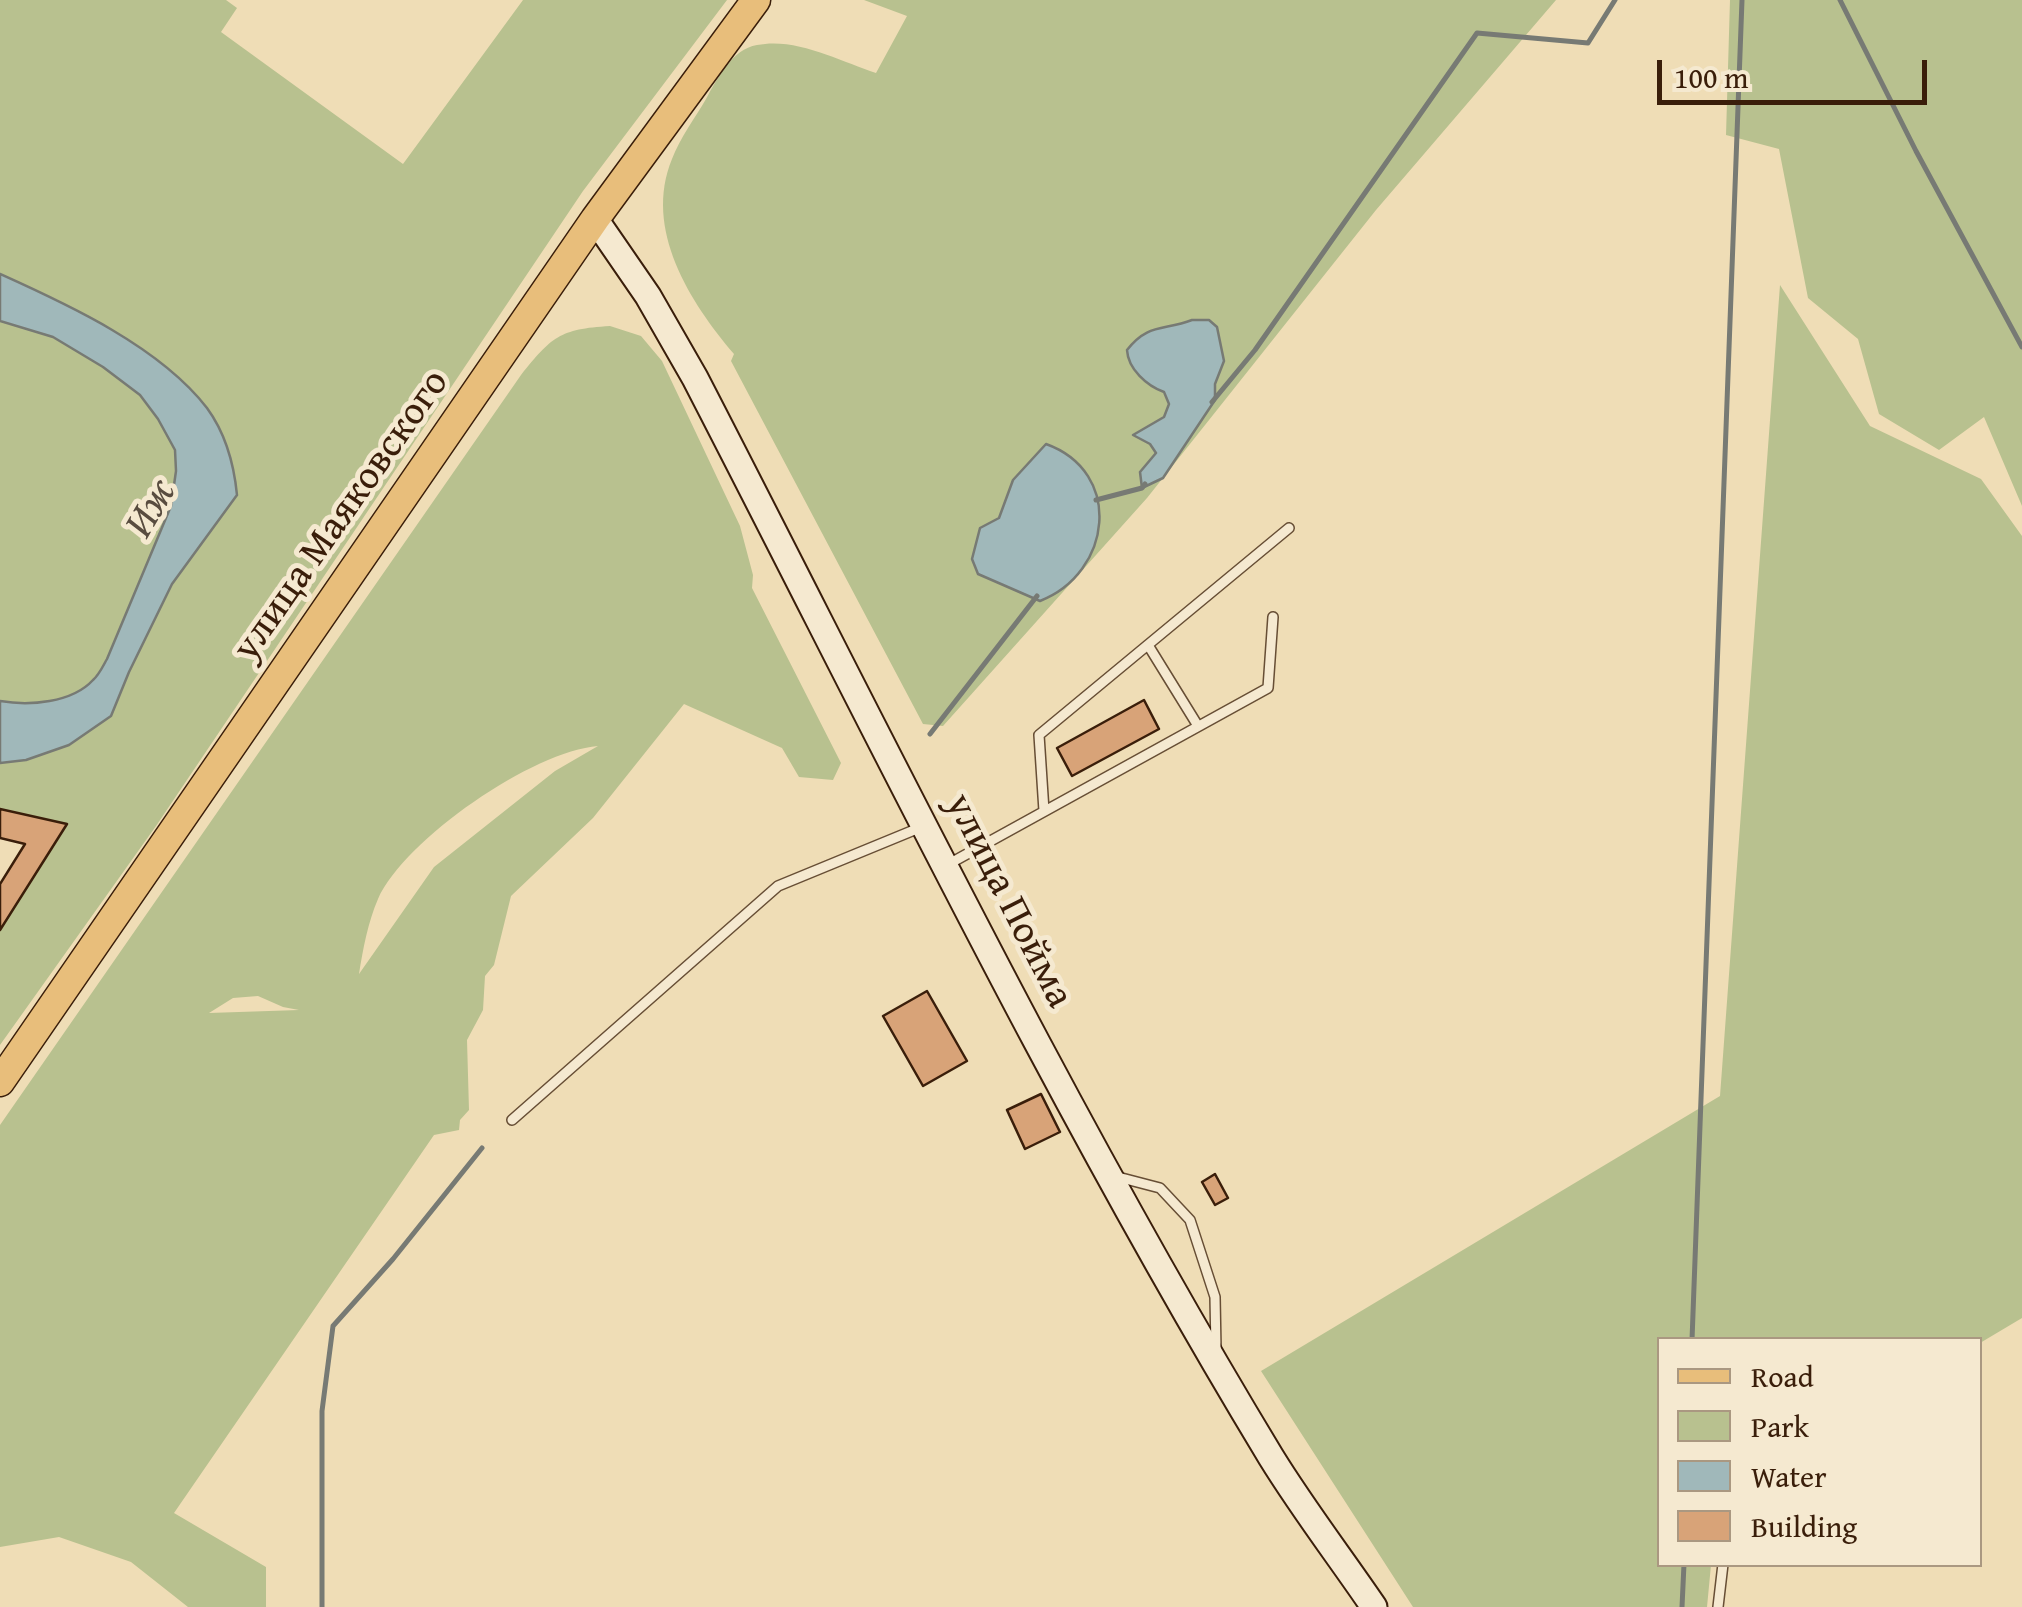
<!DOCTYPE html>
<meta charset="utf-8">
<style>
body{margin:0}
#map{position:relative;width:2022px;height:1607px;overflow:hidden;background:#efddb6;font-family:"Gentium Book Plus",serif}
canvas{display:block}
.legend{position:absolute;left:1657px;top:1337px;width:325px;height:230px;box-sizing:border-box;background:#f5e9d0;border:2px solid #aa9881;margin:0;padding:12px 18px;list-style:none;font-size:30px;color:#3a1e0a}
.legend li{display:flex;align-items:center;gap:20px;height:50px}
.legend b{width:50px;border:2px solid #aa9881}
.scale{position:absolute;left:1657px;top:60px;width:270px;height:45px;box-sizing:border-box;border:5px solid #3a1e0a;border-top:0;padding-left:12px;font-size:30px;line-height:35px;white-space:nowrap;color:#3a1e0a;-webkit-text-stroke:8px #f5e9d0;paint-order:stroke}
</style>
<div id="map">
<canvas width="2022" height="1607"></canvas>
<ul class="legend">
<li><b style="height:12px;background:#e8be7b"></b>Road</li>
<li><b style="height:28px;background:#b8c18f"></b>Park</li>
<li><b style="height:28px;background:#a0b8ba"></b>Water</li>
<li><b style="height:28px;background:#d8a378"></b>Building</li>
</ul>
<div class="scale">100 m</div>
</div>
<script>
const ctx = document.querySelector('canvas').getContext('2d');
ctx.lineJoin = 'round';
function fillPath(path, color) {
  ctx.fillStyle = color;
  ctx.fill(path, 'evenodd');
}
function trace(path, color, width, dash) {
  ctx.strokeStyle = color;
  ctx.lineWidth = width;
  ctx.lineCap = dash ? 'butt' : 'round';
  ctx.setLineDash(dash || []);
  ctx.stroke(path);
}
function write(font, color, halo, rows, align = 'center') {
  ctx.font = font + ' "Gentium Book Plus",serif';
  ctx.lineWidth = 10;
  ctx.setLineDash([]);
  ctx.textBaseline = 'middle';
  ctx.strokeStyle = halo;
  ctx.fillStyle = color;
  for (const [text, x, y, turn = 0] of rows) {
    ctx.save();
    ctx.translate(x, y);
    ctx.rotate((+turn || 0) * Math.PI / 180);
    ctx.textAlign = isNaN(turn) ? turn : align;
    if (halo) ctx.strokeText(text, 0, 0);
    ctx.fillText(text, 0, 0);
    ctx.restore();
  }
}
fillPath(new Path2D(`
 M0 0H226L237 8 221 32 403 164 523 0H727L583 191 156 826 0 1045V930L66 825 0 809V763L26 760 111 716 128 672 172 584 237 495 183 382 141 350 58 300 0 274Z
 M864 0H1556L1376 210 1147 498 943 726 923 724 731 361 734 354C690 302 643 229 672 159 680 138 695 118 706 99 717 79 732 49 757 45 796 37 840 61 876 73L907 16Z
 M1730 0H2022V506L1984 417 1939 450 1879 414 1858 339 1808 298 1779 149 1726 135Z
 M1780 285 1870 426 1981 479 2022 536V1318L1980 1343V1340H1660V1564L1711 1565 1707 1607H1413L1261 1371 1720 1096Z
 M0 321 53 337 103 367 140 395 158 419 175 450 176 471 171 506 107 659C103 666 99 675 94 680 72 703 29 706 0 701Z
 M610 326 641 336 662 361 740 526 753 575 752 588 841 763 833 780 799 777 782 748 684 704 593 818 511 896 494 965 485 976 483 1010 467 1040 469 1110 460 1120 459 1130 434 1135 174 1513 266 1567V1607H188L131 1562 59 1537 0 1547V1125L521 375C552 337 559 329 610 326ZM598 746 555 771 434 867 359 974C363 949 368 922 378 899 405 839 533 751 598 746ZM258 996 283 1007 299 1010 209 1013 233 998Z`), '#b8c18f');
const water = new Path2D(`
 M0 274C69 305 160 347 207 408 226 434 234 464 237 495L172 584 129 672 111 716 69 745 26 760 0 763V701C29 706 72 703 93 680 99 675 103 666 107 659L171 506 176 471 175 450 158 419 140 395 103 367 53 337 0 321Z
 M1192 320H1209L1217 327 1224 361 1215 384V400L1163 478 1142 488 1140 472 1156 453 1150 444 1133 435 1164 417 1169 404 1164 392C1147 386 1128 369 1127 350 1148 323 1163 331 1192 320Z
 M1046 444C1124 472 1112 573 1040 601L978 574 972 559 980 528 999 518 1013 480Z`);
fillPath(water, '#a0b8ba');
trace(water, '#777a74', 2.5);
trace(new Path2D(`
 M1840 0 1916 151 2022 347
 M1212 402 1255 350 1477 33 1588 43 1615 0
 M1096 500 1142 488 1145 484
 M930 734 1037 596
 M1692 1340 1742 0
 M322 1607V1411L333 1326 393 1259 482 1148
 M1682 1607 1684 1564`), '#777a74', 5);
const building = new Path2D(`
 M1144 700 1159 729 1072 776 1057 748Z
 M0 809 67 824 0 930V884L25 844 0 838Z
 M927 991 967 1061 923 1086 883 1016Z
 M1041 1094 1060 1132 1025 1149 1007 1110Z
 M1215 1174 1228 1198 1215 1205 1202 1182Z`);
fillPath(building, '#d8a378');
trace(building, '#3a1e0a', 2.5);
const lane = new Path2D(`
 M1148 645 1198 726
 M1044 811 1039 735 1289 528
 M947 865 1268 688 1273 617
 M512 1120 778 886 924 826
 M1114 1176 1160 1188 1190 1220 1215 1297 1216 1349
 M1718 1607 1723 1564`);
const secondary = new Path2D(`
 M595 219 648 296 695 378C882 740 1060 1109 1271 1457 1303 1509 1340 1557 1374 1607`);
const primary = new Path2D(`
 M0 1082 595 219 756 0`);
trace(lane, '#674e35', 12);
trace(secondary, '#3a1e0a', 29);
trace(primary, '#3a1e0a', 31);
trace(lane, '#f5e9d0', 9);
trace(secondary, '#f5e9d0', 25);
trace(primary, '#e8be7b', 28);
write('40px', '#3a1e0a', '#f5e9d0', [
 ["улица Маяковского",342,516,-55],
 ["улица Пойма",1008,901,63]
]);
write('italic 42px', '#594c3f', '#f5e9d0', [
 ["Иж",152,509,-60]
]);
</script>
